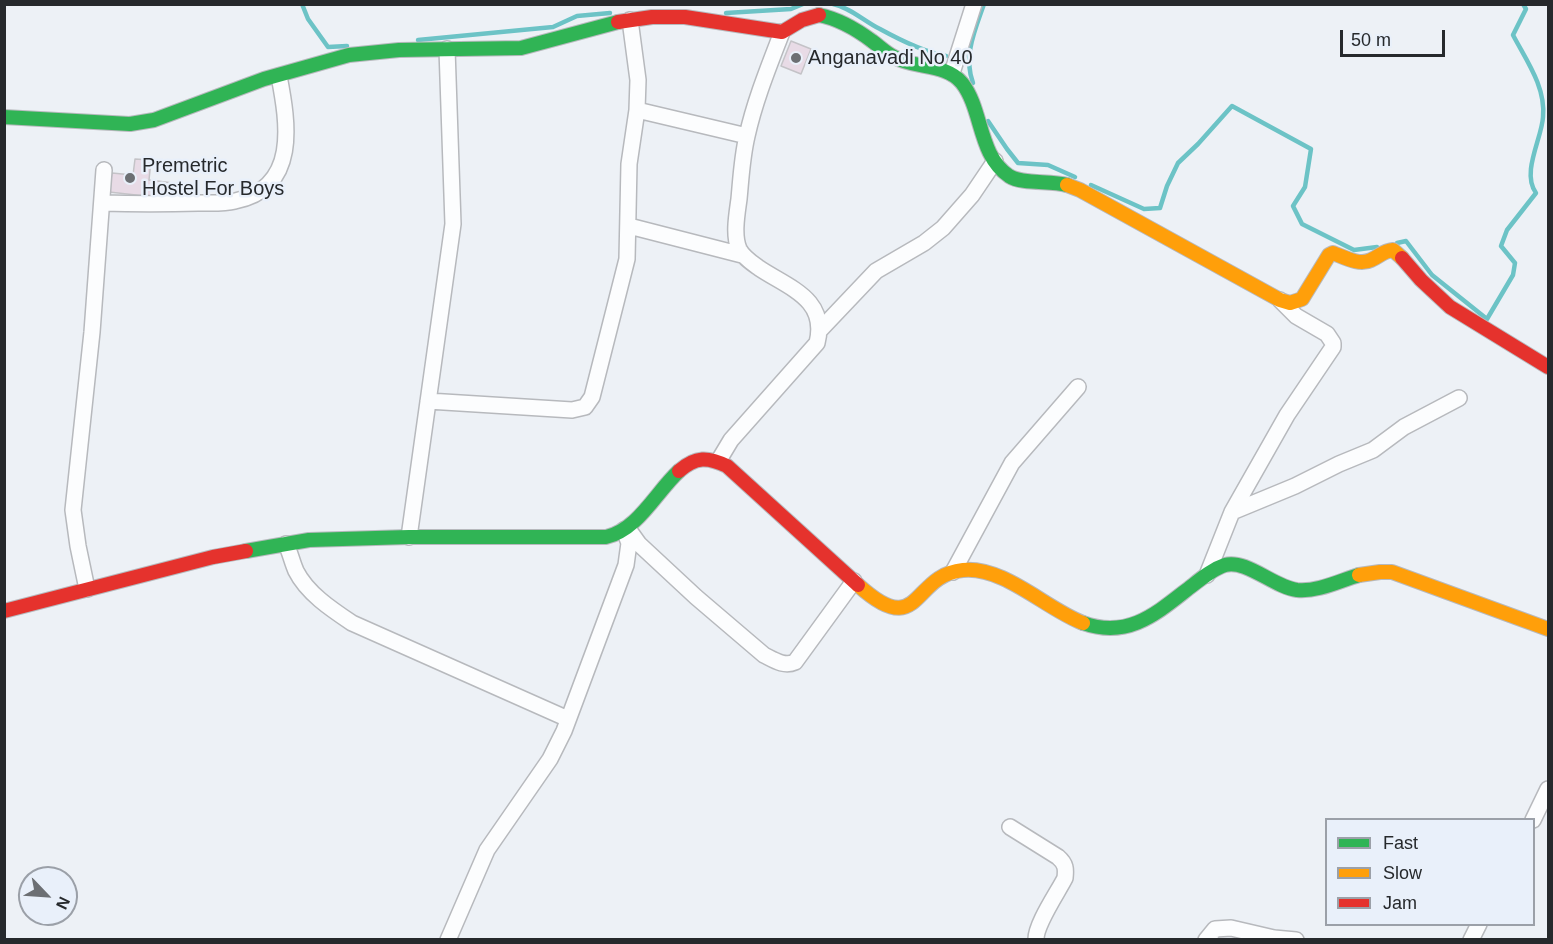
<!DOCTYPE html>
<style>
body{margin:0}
#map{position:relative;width:1553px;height:944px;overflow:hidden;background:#edf1f6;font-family:Arial,sans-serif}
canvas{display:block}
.frame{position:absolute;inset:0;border:6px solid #26292c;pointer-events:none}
.legend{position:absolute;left:1325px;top:818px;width:210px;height:108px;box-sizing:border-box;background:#e9f0fa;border:2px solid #9ba0a8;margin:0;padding:8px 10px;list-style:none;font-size:18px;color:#26292c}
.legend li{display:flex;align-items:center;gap:12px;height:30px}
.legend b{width:30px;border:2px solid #9ba0a8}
.north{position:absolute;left:18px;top:866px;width:60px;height:60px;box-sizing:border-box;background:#e9f0fa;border:2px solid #9ba0a8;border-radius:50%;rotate:115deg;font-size:16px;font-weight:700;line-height:24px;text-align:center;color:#26292c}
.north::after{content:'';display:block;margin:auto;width:21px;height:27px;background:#6c6f73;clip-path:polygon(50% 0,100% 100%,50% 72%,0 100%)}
.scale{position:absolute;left:1340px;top:30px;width:105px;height:27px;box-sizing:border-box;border:3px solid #26292c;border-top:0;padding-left:8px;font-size:18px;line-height:21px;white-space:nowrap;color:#26292c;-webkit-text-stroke:4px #e9f0fa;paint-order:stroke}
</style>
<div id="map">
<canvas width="1553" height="944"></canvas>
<div class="frame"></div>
<ul class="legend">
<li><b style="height:8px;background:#30b455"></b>Fast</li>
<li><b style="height:8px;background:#ff9f0a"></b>Slow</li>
<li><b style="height:8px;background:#e5322d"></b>Jam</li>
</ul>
<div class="north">N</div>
<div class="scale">50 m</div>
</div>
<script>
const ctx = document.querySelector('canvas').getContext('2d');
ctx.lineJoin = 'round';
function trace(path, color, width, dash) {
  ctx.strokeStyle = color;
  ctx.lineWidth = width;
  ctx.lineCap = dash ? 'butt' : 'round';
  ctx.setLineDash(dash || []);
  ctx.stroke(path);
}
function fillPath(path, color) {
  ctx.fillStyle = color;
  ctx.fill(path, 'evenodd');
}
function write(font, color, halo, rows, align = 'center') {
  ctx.font = font + ' Arial,sans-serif';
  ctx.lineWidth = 5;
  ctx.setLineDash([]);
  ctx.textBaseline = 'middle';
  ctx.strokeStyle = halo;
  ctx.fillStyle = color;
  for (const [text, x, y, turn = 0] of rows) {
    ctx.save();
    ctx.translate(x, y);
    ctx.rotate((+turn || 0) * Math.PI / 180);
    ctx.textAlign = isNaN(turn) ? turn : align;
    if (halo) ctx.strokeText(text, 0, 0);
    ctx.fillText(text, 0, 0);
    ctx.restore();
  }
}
trace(new Path2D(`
 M302 4 308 19 328 47 347 46
 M833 4C851 8 864 21 880 29 900 40 924 52 946 56
 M726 13 791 9 803 4
 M418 40 553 27 577 16 610 13
 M973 83C963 56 975 30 984 4
 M988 121 1007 149 1018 163 1048 165 1075 177
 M1091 185 1144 209 1160 208 1167 186 1178 163 1198 144 1232 106 1311 149 1305 187 1293 206 1302 224 1354 250 1377 247
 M1397 243 1406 241 1432 275 1487 319 1513 275 1515 263 1501 246 1507 230 1536 193C1521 173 1542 138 1543 117 1546 87 1526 60 1513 35L1526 9 1523 4`), '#6cc3c6', 4.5);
const building = new Path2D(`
 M791 41 811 49 801 74 781 66Z
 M135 159 151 160 149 180 173 183 172 199 109 192 112 173 133 175Z`);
fillPath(building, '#e8dbe6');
trace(building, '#c4c3c7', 1.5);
const street = new Path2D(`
 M952 73 974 4
 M637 110 747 136
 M102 203C134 204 166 204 198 203 210 203 223 204 235 201 299 188 288 123 279 76
 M629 226 742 255
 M820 330 876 271 924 243 943 228 972 195 995 161
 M428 401 572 410 585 407 592 397 627 259 629 164 637 110 638 80 630 20
 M719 460 731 440 817 343C828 299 789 288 759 268 752 263 743 257 739 249 733 235 737 214 739 199 741 178 742 157 747 136 755 100 769 66 782 32
 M1232 512 1295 486 1339 464 1373 450 1404 427 1459 398
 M629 530 639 544 696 597 764 655C774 660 784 667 795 662L854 581
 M409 537 453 224 447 49
 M286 544C290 552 292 562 296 571 307 593 331 609 352 623L568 719
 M953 572 1012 463 1078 387
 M1207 575 1232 512 1287 415 1333 347V343L1327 334 1296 316 1280 300
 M87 589 78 546 73 510 92 332 104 170
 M1533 820 1548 789
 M1010 827 1058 857C1066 864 1066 869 1065 878 1058 892 1035 925 1036 940
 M448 940 487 850 550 759 564 731 626 565 629 543 624 530
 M1206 940 1215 929 1231 928 1274 938 1296 940
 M1471 940 1479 924`);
const fast = new Path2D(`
 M819 15C839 19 856 29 872 41 879 46 886 53 894 57 915 69 946 63 962 83 983 110 978 155 1009 176 1023 185 1050 180 1067 185
 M4 117 130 124 154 120 264 79 349 55 399 50 521 48 618 22
 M246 551 309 540 409 537H606C638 530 656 492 679 471
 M1083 623C1130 640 1159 611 1193 585 1203 577 1213 569 1225 565 1246 559 1274 587 1297 590 1318 592 1339 581 1359 575`);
const slow = new Path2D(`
 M1067 185 1080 190 1280 300 1290 303 1302 299 1329 255 1333 253C1344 257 1359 266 1371 260 1380 256 1383 251 1393 250L1402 258
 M1359 575 1380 572H1392L1548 629
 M858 585C921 642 911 575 963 570 1004 566 1046 609 1083 623`);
const jam = new Path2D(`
 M618 22 652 17H685L782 32 802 20 819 15
 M1402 258 1421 280 1450 307 1548 367
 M679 471C696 456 708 457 727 466L858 585
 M4 611 213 557 246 551`);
trace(street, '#b7b9bd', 18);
trace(fast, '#b7b9bd', 16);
trace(slow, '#b7b9bd', 16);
trace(jam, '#b7b9bd', 16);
trace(street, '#fcfdfe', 15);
trace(fast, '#30b455', 14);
trace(slow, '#ff9f0a', 14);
trace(jam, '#e5322d', 14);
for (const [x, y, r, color] of [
 [796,58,6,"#6c6f73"],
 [130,178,6,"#6c6f73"]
]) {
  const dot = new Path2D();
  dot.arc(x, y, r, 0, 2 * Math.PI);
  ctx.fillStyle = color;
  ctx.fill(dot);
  trace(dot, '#e9f0fa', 2);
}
write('20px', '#26292c', '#e9f0fa', [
 ["Anganavadi No 40",808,58],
 ["Premetric",142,166],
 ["Hostel For Boys",142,189]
], 'left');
</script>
